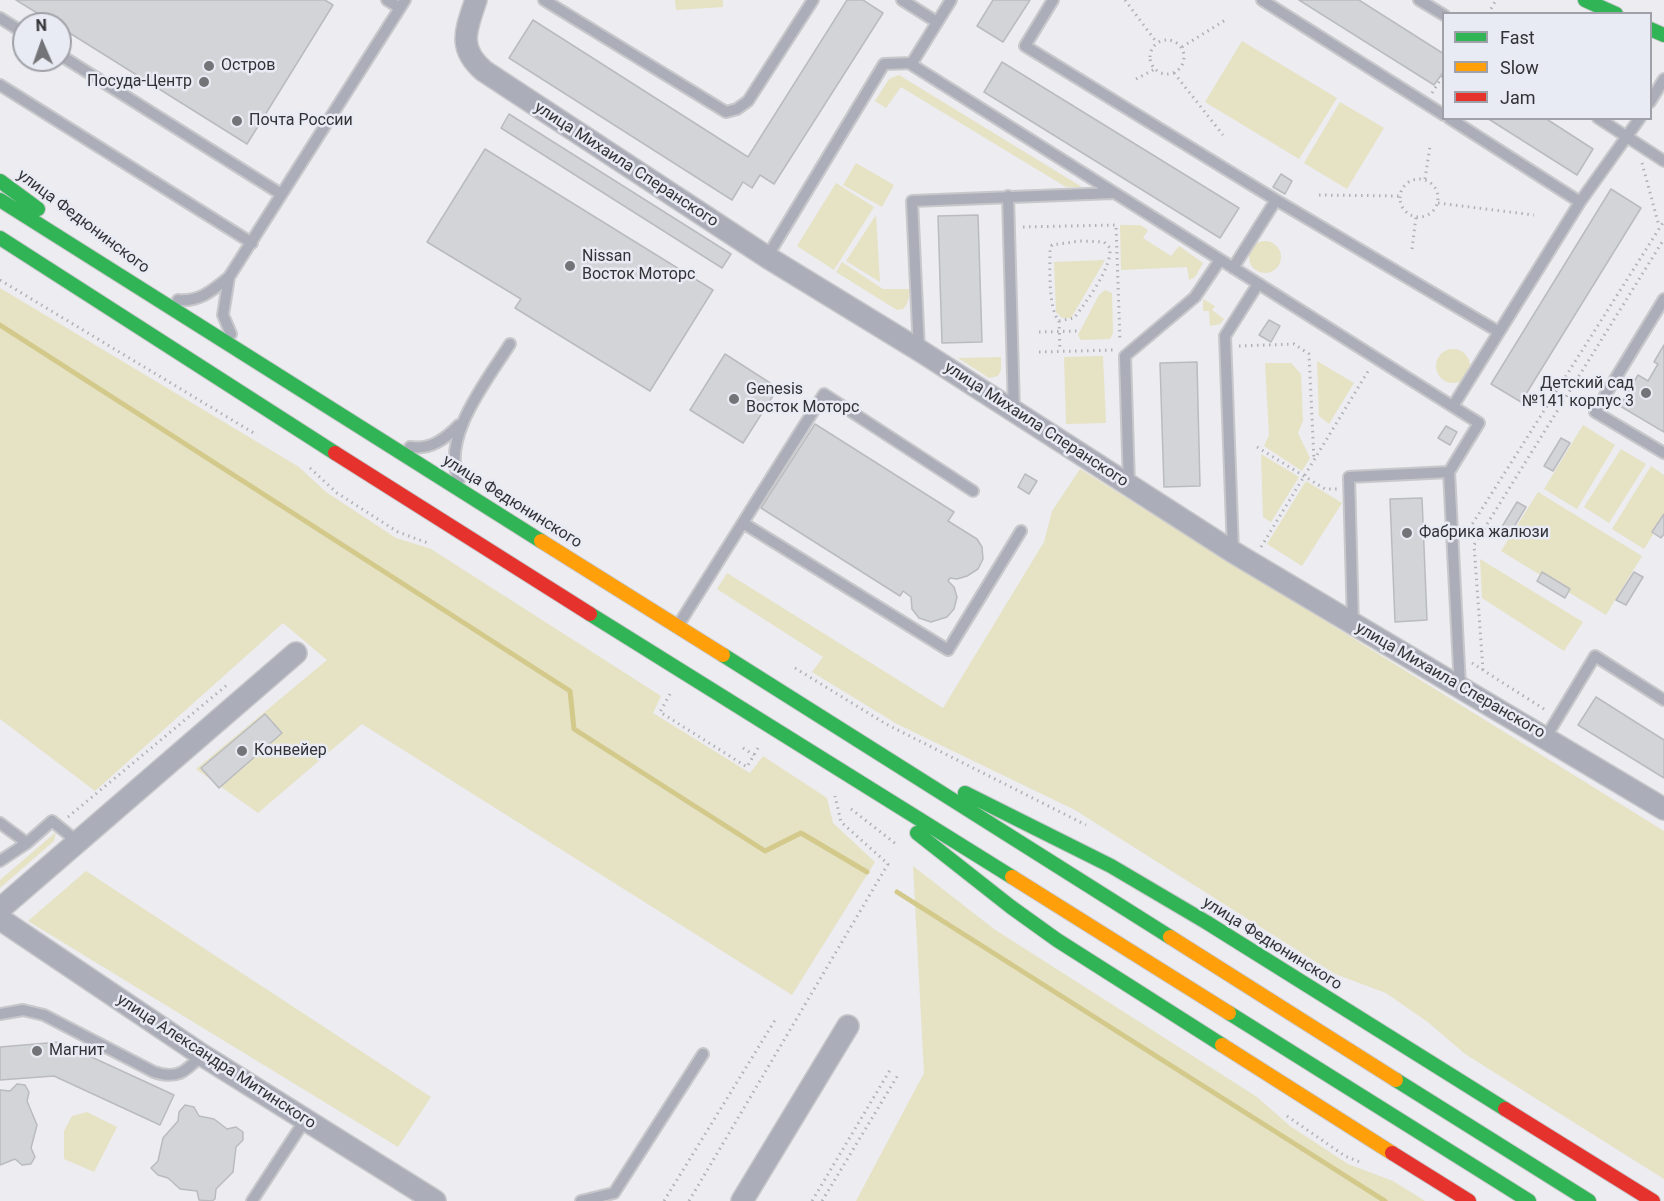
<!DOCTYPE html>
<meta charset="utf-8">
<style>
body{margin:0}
#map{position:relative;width:1664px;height:1201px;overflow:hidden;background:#ececf1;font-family:Roboto,sans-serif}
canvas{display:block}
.legend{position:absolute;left:1442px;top:12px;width:210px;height:108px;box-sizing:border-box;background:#e9ebf4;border:2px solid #a0a1a8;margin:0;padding:8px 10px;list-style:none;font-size:18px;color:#323336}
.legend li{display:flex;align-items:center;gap:12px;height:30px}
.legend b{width:30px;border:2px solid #a0a1a8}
.north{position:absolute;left:12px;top:12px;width:60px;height:60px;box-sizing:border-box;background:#e9ebf4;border:2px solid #a0a1a8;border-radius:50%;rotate:358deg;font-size:16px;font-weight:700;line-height:24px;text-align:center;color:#323336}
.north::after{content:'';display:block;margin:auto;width:21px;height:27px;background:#737477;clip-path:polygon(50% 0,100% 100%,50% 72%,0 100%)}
</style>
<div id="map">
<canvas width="1664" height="1201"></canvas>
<ul class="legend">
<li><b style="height:8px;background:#30b455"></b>Fast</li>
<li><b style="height:8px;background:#ff9f0a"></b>Slow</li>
<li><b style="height:8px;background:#e5322d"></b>Jam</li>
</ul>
<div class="north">N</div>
</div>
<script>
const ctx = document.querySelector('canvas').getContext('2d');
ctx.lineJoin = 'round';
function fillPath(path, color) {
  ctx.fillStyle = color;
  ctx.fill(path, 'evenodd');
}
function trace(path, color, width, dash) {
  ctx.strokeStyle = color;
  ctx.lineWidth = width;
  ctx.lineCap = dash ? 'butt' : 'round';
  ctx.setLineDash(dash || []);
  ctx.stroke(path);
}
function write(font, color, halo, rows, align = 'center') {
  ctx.font = font + ' Roboto,sans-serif';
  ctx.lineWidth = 5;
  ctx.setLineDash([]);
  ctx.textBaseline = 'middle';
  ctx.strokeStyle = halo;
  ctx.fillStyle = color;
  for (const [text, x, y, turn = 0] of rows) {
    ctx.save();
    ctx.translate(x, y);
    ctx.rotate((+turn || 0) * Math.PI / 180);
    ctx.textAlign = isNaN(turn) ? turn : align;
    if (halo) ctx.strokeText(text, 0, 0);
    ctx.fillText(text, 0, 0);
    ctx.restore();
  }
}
fillPath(new Path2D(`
 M675 0H723V7L676 10Z
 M1242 41 1337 98 1299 159 1205 102Z
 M899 75 1082 187H1066L901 87 886 108 875 101 889 79Z
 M1340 102 1384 128 1347 189 1304 163Z
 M856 163 894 185 882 207 843 185Z
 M836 183 874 207 834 270 797 246Z
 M876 215 880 282 846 261Z
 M1120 225H1140L1148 230 1143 238 1171 256 1179 246 1203 263 1195 277 1189 280 1187 267 1121 270Z
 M1249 257a16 16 0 1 1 32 0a16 16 0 1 1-32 0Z
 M1105 260 1071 318H1062L1056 312 1054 262Z
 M842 262 883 289H909C909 297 909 303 903 309L897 310 836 272Z
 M0 288 299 467 326 492 396 538 431 549 661 696 653 713 750 773 763 756 827 798 833 823 875 862 792 995 362 724 258 813 196 769 327 660 283 623 95 791 0 719Z
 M1105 290 1112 293 1113 333 1110 339 1081 340 1078 335 1099 295Z
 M1203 299 1215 306 1212 310 1224 319 1220 324 1210 326 1209 311H1203Z
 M1436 366a17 17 0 1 1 34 0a17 17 0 1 1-34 0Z
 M1103 356 1106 423 1066 424 1064 357Z
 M1001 357V370L998 376 989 378 958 358Z
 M1317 361 1354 383 1329 424 1319 416Z
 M1265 363H1291L1301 374 1303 421 1298 433 1310 458 1302 471 1264 446 1269 435Z
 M1583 425 1615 445 1577 509 1544 489Z
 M1621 449 1646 464 1609 523 1584 507Z
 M1261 454 1299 477 1271 522 1263 517Z
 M1651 466 1664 475V517L1644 549 1612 529Z
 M1080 469 1664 831V1179L1465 1054 1429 1023 1386 993 1335 974 1075 810 897 724 812 672 823 657 717 589 727 573 943 708 1044 542 1052 511Z
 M1306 481 1342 503 1302 566 1267 544Z
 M1538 492 1642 556 1606 615 1501 551Z
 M1480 559 1583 622 1564 651 1482 598Z
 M56 832 54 841 0 888V880Z
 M913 866 994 929 1257 1097 1290 1126 1348 1164 1393 1181 1425 1201H856L924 1073Z
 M86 871 431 1097 398 1147 28 921Z
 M87 1112 117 1127 94 1172 64 1159V1131L72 1116Z`), '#e6e2c4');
trace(new Path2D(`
 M0 325 570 691 574 729 765 851 801 833 867 872
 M897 892 1385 1201`), '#d2c98a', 5);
const building = new Path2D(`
 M16 0H325L333 5 247 144 60 27V24H55Z
 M847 0H863L883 13 774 184 760 175 752 188 743 182 732 200 509 58 533 20 748 157Z
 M993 0H1030L1003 42 977 26Z
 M1299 0H1359L1444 54V71L1434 85Z
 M1002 62 1239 208 1220 238 984 92Z
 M509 114 731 254 722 268 501 128Z
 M1487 118H1545L1593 149 1577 175Z
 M485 149 713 290 650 391 515 308 521 299 427 242Z
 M1281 174 1292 181 1285 194 1273 187Z
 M1611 189 1641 208 1521 402 1491 384Z
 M978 215 982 342 942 343 938 216Z
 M1269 320 1280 326 1271 342 1259 335Z
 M1664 345V432L1620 406 1638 375 1648 381 1658 364 1654 362Z
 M725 354 778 388 743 443 690 410Z
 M1197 362 1200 486 1164 487 1160 363Z
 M815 424 954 512 948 521 977 539 982 547 983 559 978 569 967 576 957 579 950 578 948 581 954 587 957 597 954 609 947 617 931 622 919 618 912 609 911 597 903 591 900 596 761 508Z
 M1446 426 1457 432 1450 445 1438 438Z
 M1561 438 1570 443 1553 471 1544 466Z
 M1025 474 1037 481 1029 494 1018 487Z
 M1422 498 1427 620 1395 622 1390 499Z
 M1517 502 1526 507 1509 535 1500 530Z
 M1664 514V534L1661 538 1652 532Z
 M1542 572 1570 589 1565 598 1537 581Z
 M1634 572 1643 577 1626 605 1616 600Z
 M1596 697 1664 740V778L1578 725Z
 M265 714 282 733 219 788 201 768Z
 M59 1042 174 1095 160 1125 54 1076 0 1080V1047Z
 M17 1084 25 1085 29 1092 27 1101 37 1125 31 1148 35 1157 31 1164 22 1165 15 1159 0 1165V1090L10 1091Z
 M185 1105 194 1107 199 1116 214 1119 227 1129 236 1127 243 1132V1140L236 1147 233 1172 216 1189 215 1199 212 1201 199 1200 197 1191 180 1189 168 1178 158 1175 151 1168 158 1161 163 1138 178 1121 179 1112Z`);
fillPath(building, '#d3d4d7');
trace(building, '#babbbf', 1.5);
const lane = new Path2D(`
 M387 0 400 8
 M544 0 726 112 737 109 748 101 813 0
 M902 0 937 22
 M1053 0 1025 46 1276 200 1499 332
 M1262 0 1444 115
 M1419 0 1444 15
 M0 18 24 33
 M60 55 281 194
 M909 63 1479 423 1449 472 1460 687
 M0 85 252 243
 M1650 102 1664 79
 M1449 118 1580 202
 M1598 118 1664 161
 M1008 196 1014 411
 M767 257 884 64 912 63 951 0
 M1233 268 1276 200
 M229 277 223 315 231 334
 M1664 299 1595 412 1664 453
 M178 300C200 302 213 290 229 277L405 0
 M919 350 912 201 1113 193
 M1453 406 1580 202 1640 118
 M410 447C431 450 445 439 459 425
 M459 480C440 438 488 379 510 344
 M1129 485 1125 356 1195 297 1220 260
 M743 523 948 650 1021 531
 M1233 551 1225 336 1258 284
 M679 624 824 394 973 491
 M1353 625 1349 477 1449 472
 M1546 737 1595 656 1664 700
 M0 823 27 843
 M0 861 27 843 52 821 78 842
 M0 1014 23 1010 44 1015 154 1072C178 1080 186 1071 202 1055
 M252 1201 305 1120
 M581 1201 614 1193 703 1054`);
const street = new Path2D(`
 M476 0C466 30 457 48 484 71L767 257 919 350 1233 552 1664 809
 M0 909 296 653
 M0 919 202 1055 435 1201
 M742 1201 848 1026`);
const fast = new Path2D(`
 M1585 0 1616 14
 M1650 29 1664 35
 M0 181 38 209
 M0 200 541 541
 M0 238 335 453
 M590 614 1012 877
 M723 655 1170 937
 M965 793 1111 866 1206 922 1505 1109
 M917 833 1011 907 1057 940 1222 1045
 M1229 1013 1529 1201
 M1396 1080 1589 1201`);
const slow = new Path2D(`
 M541 541 723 655
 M1012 877 1229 1013
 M1170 937 1396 1080
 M1222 1045 1392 1153`);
const jam = new Path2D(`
 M335 453 590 614
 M1505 1109 1653 1201
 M1392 1153 1469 1201`);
trace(lane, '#c8c8cb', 14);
trace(street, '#c8c8cb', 24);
trace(fast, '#c8c8cb', 16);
trace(slow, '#c8c8cb', 16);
trace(jam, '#c8c8cb', 16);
trace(new Path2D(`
 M1125 0 1157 43
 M1488 14 1496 0
 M1150 57a17 17 0 1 1 34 0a17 17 0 1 1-34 0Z
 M1182 47 1227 19
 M1174 73 1223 135
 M1136 79 1155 69
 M1432 93 1444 74
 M1642 163 1659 226
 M1400 198a19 19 0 1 1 38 0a19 19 0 1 1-38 0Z
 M1425 179 1430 146
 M1319 195 1400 196
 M1438 203 1534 215
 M1023 227 1116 225 1120 341
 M1412 249 1416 217
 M0 280 257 435
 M1059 321 1074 318C1086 302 1112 268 1110 248L1104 242 1080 241 1052 245 1050 250C1050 268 1048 309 1059 321L1060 351
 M1039 332 1079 331
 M1239 346 1294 344 1309 354 1314 460
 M1039 352 1115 350
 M1257 447 1325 489H1337
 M310 468 337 493 398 532 428 543
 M1466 534 1664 221
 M1261 547 1370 368
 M1472 663 1547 711
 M795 668 886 724 1086 825
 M1483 670 1474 545 1664 239
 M670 694 660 712 747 767 758 748
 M743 748 754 755
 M851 809 896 844
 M68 817 227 685
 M1287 1116 1345 1156 1360 1162
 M664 1201 777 1017
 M689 1201 888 864 841 822 835 796
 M812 1201 890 1070
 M822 1201 898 1075`), '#b0b1b9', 3, [1.5, 4.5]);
trace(lane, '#abaeb9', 10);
trace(street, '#abaeb9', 21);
trace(fast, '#30b455', 14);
trace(slow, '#ff9f0a', 14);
trace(jam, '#e5322d', 14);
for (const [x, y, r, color] of [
 [209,66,6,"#737477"],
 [204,82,6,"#737477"],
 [237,121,6,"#737477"],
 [570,266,6,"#737477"],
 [1646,393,6,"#737477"],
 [734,399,6,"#737477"],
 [1407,533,6,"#737477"],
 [242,751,6,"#737477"],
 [37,1051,6,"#737477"]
]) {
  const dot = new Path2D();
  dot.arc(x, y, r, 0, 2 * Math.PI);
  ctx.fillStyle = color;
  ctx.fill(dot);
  trace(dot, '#e9ebf4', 2);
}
write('16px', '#323336', '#e9ebf4', [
 ["Остров",221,66],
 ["Посуда-Центр",192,82,"right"],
 ["Почта России",249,121],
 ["Nissan",582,257],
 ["Восток Моторс",582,275],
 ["Детский сад",1634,384,"right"],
 ["№141 корпус 3",1634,402,"right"],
 ["Genesis",746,390],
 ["Восток Моторс",746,408],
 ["Фабрика жалюзи",1419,533],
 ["Конвейер",254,751],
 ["Магнит",49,1051]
], 'left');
write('16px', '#323336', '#e9ebf4', [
 ["улица Михаила Сперанского",626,165,33],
 ["улица Федюнинского",83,222,37],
 ["улица Михаила Сперанского",1036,425,33],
 ["улица Федюнинского",512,502,32],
 ["улица Михаила Сперанского",1450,681,30],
 ["улица Федюнинского",1272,944,32],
 ["улица Александра Митинского",216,1062,33]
]);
</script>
